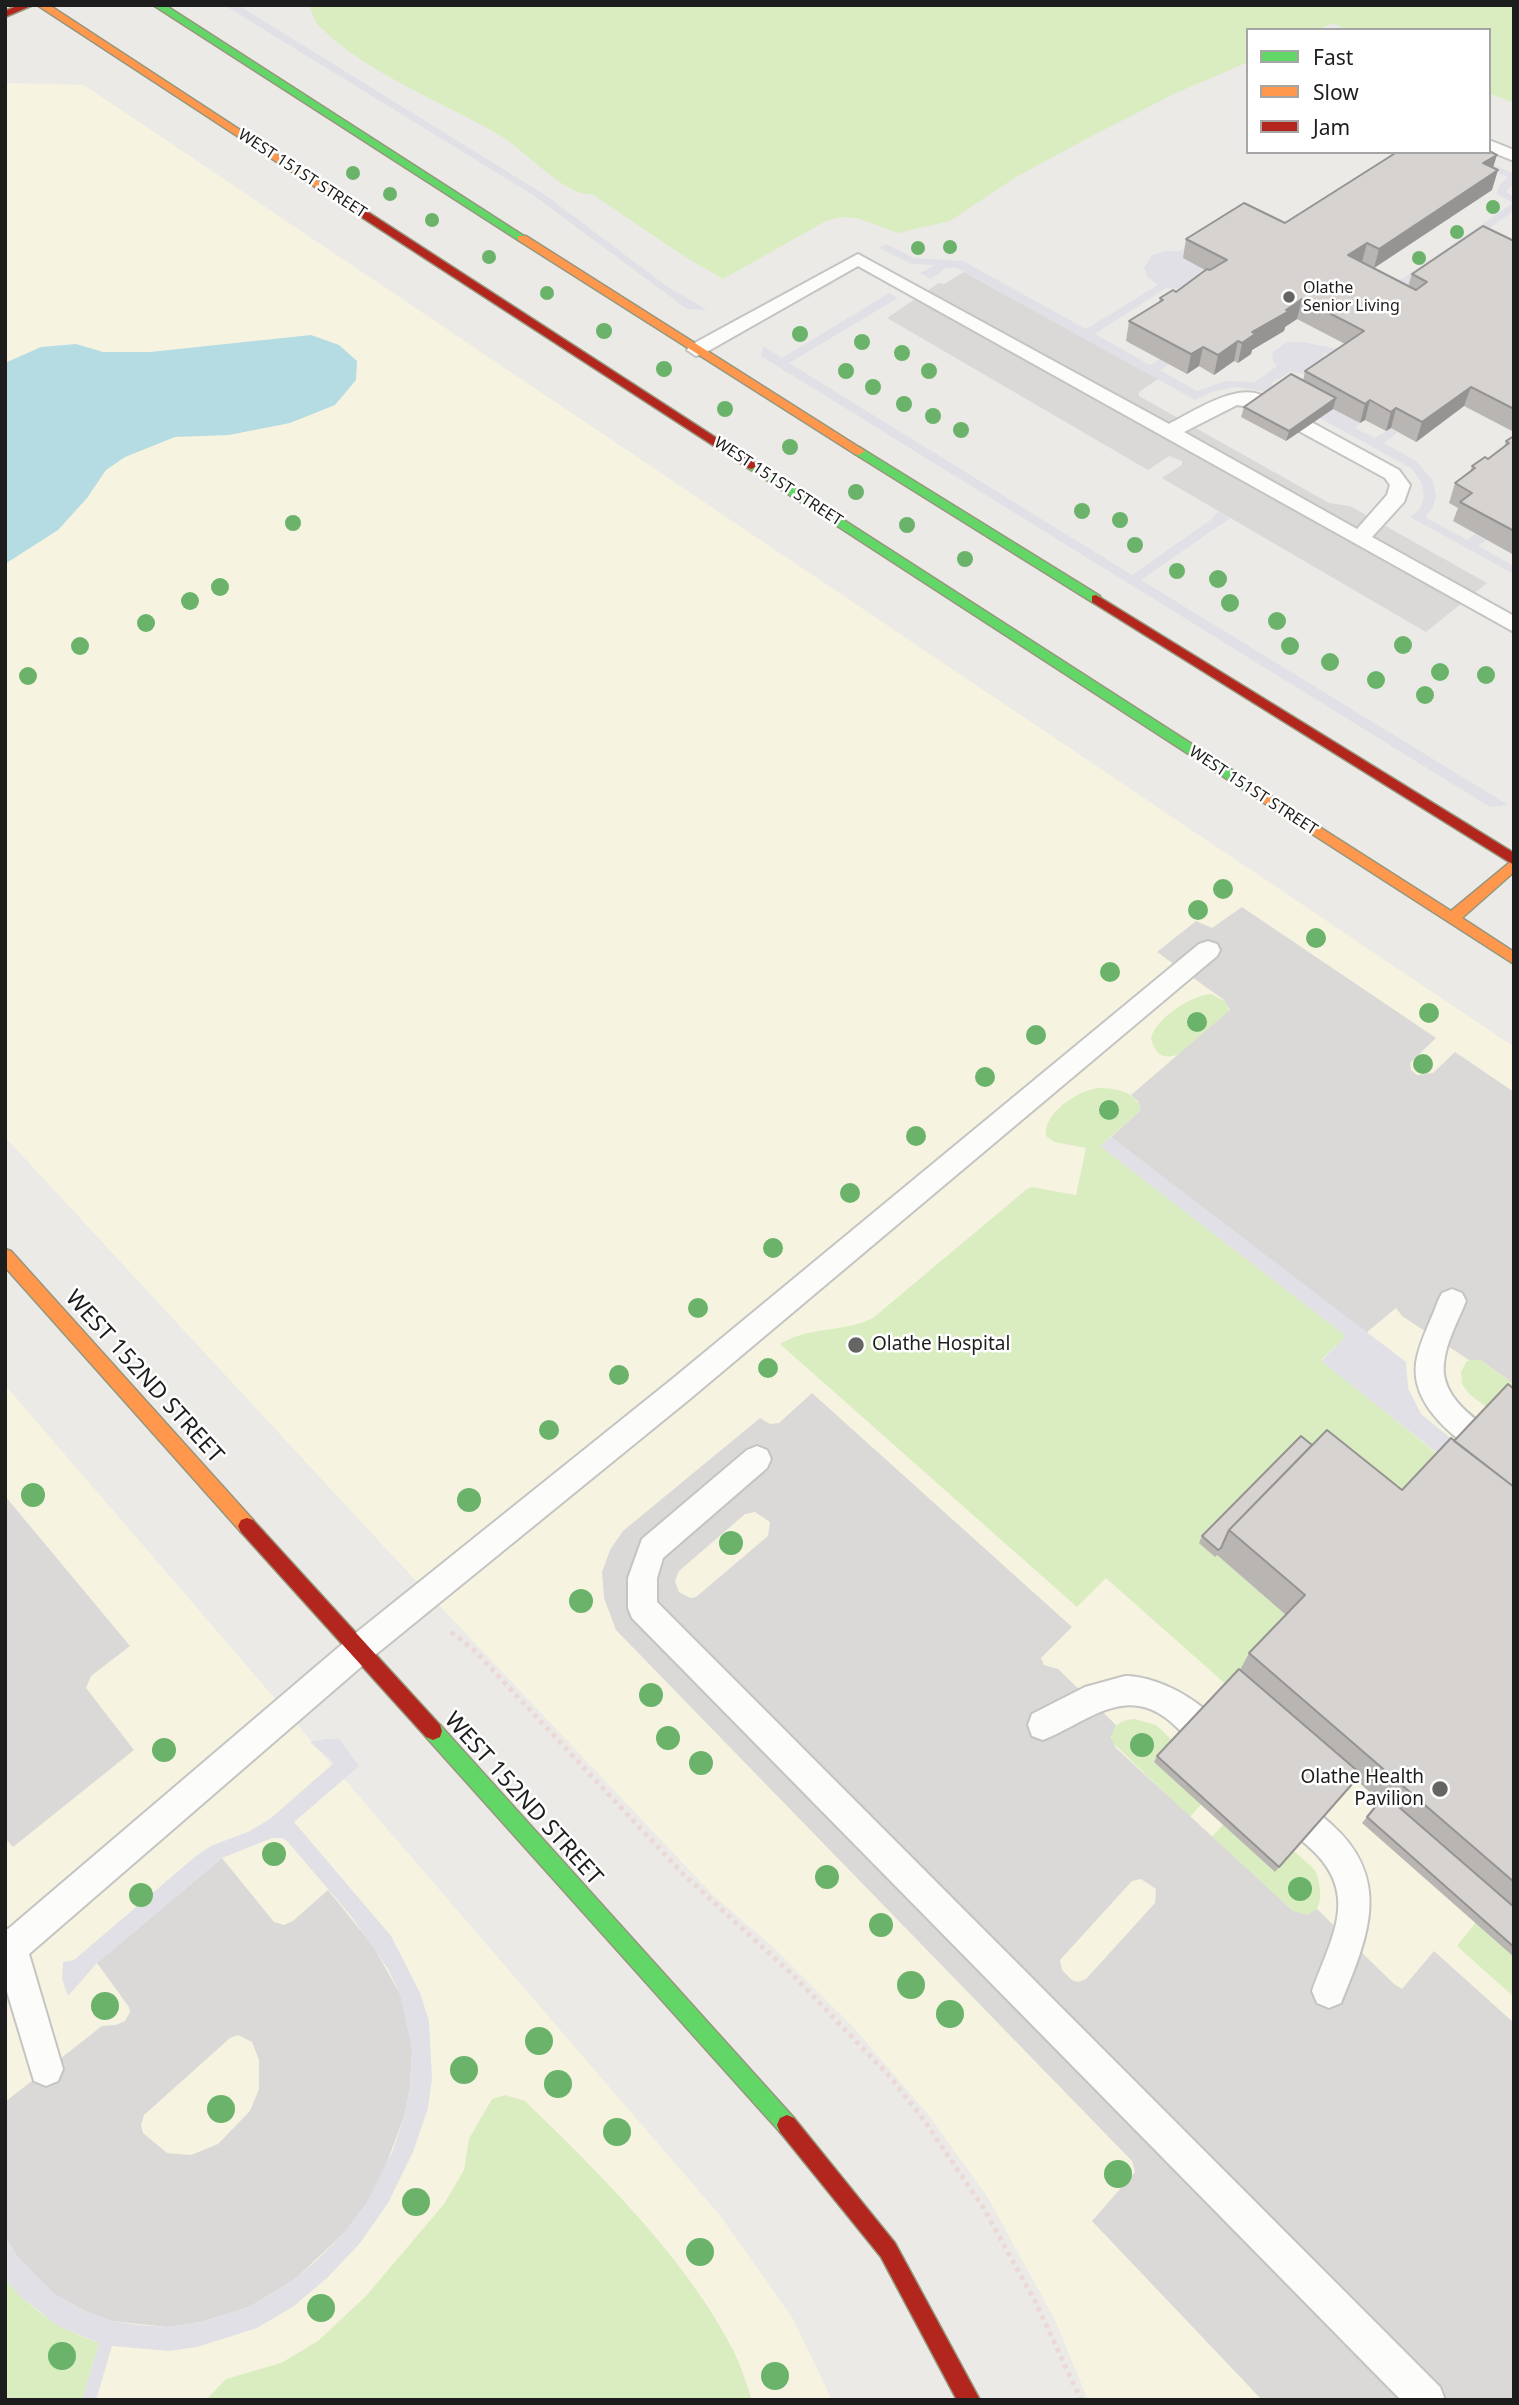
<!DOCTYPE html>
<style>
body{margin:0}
#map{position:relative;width:1519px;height:2405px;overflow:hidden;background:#eceae6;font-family:"Noto Sans",sans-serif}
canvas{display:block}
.frame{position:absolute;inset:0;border:7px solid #1d1d1d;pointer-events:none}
.legend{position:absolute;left:1246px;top:28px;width:245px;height:126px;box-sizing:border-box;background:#fff;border:2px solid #a5a5a5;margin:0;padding:9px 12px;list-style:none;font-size:21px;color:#1d1d1d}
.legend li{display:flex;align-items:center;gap:14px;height:35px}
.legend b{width:35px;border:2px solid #a5a5a5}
</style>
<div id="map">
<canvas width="1519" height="2405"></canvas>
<div class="frame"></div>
<ul class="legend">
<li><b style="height:9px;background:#63d668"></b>Fast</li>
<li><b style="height:9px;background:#ff974d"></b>Slow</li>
<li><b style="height:9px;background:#b3261e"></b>Jam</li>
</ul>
</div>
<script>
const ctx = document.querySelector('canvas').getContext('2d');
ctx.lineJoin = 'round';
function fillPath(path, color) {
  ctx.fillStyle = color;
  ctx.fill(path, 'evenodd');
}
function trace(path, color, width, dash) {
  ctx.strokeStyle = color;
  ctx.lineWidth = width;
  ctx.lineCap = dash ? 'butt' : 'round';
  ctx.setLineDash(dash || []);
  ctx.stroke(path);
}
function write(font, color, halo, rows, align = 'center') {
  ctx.font = font + ' "Noto Sans",sans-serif';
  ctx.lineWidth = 5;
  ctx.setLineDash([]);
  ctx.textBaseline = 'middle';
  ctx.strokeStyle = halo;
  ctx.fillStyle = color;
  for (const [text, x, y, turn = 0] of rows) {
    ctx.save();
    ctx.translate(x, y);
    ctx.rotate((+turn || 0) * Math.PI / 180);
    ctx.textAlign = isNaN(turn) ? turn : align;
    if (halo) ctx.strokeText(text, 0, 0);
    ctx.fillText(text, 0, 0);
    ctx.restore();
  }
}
fillPath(new Path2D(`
 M5 83 84 85 1514 1047V2400H1088L1055 2320 987 2196 927 2113 856 2030 772 1946 713 1895 390 1553 5 1137Z
 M5 1385 722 2218 793 2319 832 2400H5Z`), '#f6f4e0');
fillPath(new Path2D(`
 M309 5H1514V103L1489 93V30H1347L1333 23 1318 30H1248V62L1174 94 1088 138 1016 177 950 221 898 233 857 218 841 217 826 221 723 279 682 255 592 194C568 198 526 152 504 138 447 103 370 76 321 28 315 23 312 13 309 5Z
 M1211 994 1228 1003 1229 1013C1211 1028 1164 1085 1151 1039 1154 1019 1192 995 1211 994Z
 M1098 1088C1114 1088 1137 1091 1141 1110L1100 1146 1346 1336 1321 1360 1446 1461 1387 1516 1218 1556 1291 1619 1230 1688 1106 1578 1077 1607 780 1344C809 1326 843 1333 873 1318L1027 1189 1032 1187 1076 1195 1086 1148 1054 1142 1046 1136C1043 1113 1077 1091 1098 1088Z
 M1473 1358 1481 1360 1514 1384V1428L1469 1394 1462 1384 1461 1372 1466 1362Z
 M1135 1719 1156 1725 1219 1784 1190 1817 1112 1742C1110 1726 1120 1720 1135 1719Z
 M1241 1804 1315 1870C1324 1890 1324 1927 1293 1911L1212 1837Z
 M1494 1900 1514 1917V1997L1457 1946Z
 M505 2095 525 2101C599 2173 686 2258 733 2350 741 2365 746 2383 752 2400H206L226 2379 281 2363 318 2341 366 2296 444 2204 464 2170 469 2139 492 2099Z
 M5 2279C31 2310 61 2330 99 2343L82 2400H5Z`), '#daedc1');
fillPath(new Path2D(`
 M964 272 1158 379 1139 392V396L1329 503 1350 506 1487 583 1426 632 1162 478 1182 465V461L1169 456 1148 470 887 318 939 283 944 284Z
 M1242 907 1436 1038 1410 1063 1411 1070 1417 1075 1433 1073 1455 1052 1514 1092V1384L1481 1360H1469L1402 1316 1396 1308 1366 1333 1111 1137 1141 1110 1138 1101 1131 1095 1230 1010 1224 1000 1157 952 1196 921 1212 928Z
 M812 1393 1072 1627 1041 1658 1044 1665 1058 1669 1116 1725 1111 1737 1116 1748 1293 1911 1307 1915 1317 1909 1394 1984 1402 1989 1434 1951 1514 2023V2400H1262L1092 2221 1135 2172 1132 2161 616 1630 604 1598 602 1572 610 1550 623 1531 760 1418 770 1424 779 1423ZM755 1512 770 1522 768 1536 696 1597 690 1598 679 1592 675 1581 679 1571 745 1514ZM1141 1879 1156 1889 1155 1903 1086 1979 1078 1982 1072 1980 1062 1970 1060 1960 1132 1881Z
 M5 1496 130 1646 91 1676 86 1688 134 1750 13 1847 5 1838Z
 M222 1858 274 1922 284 1925 293 1921 328 1890 373 1946 400 1994 407 2019 412 2050 410 2088 404 2117 381 2178 366 2204 344 2233 295 2279 249 2307 201 2322 168 2327 111 2321 87 2312 54 2294 17 2256 5 2237V2102L102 2026 116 2025 125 2021 130 2012 129 2007 97 1963ZM238 2035 252 2042 259 2060V2089L250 2111 218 2144 191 2155 167 2153 143 2133 141 2125 144 2115 230 2038Z`), '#dad9d8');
fillPath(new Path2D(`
 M224 5H238L545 195 665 285 707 310 687 309 533 195Z
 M1471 154 1514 174V183L1506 192 1514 197V211L1393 294H1380L1513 203 1497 194 1499 186 1508 177 1475 162Z
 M886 244 914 258 963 261 1086 329 1158 285 1147 276 1144 268 1152 255 1166 251H1180L1186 247 1217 277 1182 290 1166 288 1095 334 1150 365 1160 359 1169 364 1160 370 1197 391 1226 381 1255 382 1277 366 1272 359 1273 352 1287 342H1302L1338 349 1333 355 1323 353 1326 362 1314 372 1304 374 1290 372 1270 384 1300 391 1360 423 1355 428 1375 438 1391 428 1398 432 1384 443 1416 461 1433 481 1436 497 1432 509 1425 517 1467 540 1475 534 1486 540 1478 546 1514 566V574L1410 517 1419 510 1424 497 1422 483 1411 468 1274 393 1236 387 1214 391 1195 400 957 268H946L931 279 920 273 936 265 912 264 904 260 879 248Z
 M889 293 898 298 789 363 1132 575 1212 519 1219 511 1230 518 1141 580 1508 805 1490 807 761 356 763 346 782 358Z
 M1111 1137 1406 1362 1408 1388 1421 1414 1514 1490 1446 1460 1321 1361 1346 1336 1100 1146Z
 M326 1739H339L359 1766 294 1822 391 1936 420 1993 429 2021 432 2079 428 2108 413 2152 388 2203 360 2243 328 2277 294 2306 257 2328 197 2347 169 2351 112 2346 96 2400H82L99 2343 58 2326 20 2296 5 2279V2237L17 2256 54 2294 87 2312 111 2321 139 2325 168 2327 201 2322 249 2307 295 2279 317 2260 344 2233 366 2204 393 2150 404 2117 410 2088 412 2050 400 1994 388 1969 351 1916 288 1842 282 1838H272L222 1858 97 1963 68 1996 62 1979 63 1962 74 1960 196 1856 211 1846 250 1831 270 1819 334 1763 310 1742Z`), '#e0e0e6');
fillPath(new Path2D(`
 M311 335 339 345 357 361 356 380 335 405 290 423 229 435 175 437 125 457 106 470 87 498 58 530 5 564V363L41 347 76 344 103 352H150Z`), '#b5dce3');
const lane = new Path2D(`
 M1489 140 1514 150V161L1489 151Z
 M858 254 1169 424C1193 412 1248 374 1271 403L1268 407 1261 409 1237 405 1184 432 1357 529 1387 495 1390 485 1385 478 1299 431 1296 427 1299 423H1313L1399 470 1410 485 1404 502 1372 537 1514 616V632L858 266 703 354 696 356 687 350 689 346Z
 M1208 941 1217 944 1220 950 1217 956 691 1398 369 1660 29 1954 63 2069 58 2081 46 2086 34 2081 5 1985V1928L8 1929 347 1640 671 1380 1199 944Z
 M1452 1289 1462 1293 1466 1301C1458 1321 1446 1342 1444 1363 1439 1402 1487 1427 1514 1446V1476L1504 1472C1469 1447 1410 1413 1416 1363 1419 1342 1431 1321 1438 1301L1442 1293Z
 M757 1446 767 1450 771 1459 767 1468 663 1558 657 1578V1602L1440 2387 1445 2400H1401L632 1618 628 1608V1578L642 1539 747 1450Z
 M1125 1676C1163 1676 1218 1709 1232 1744L1228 1755 1217 1759C1198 1752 1186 1735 1171 1722 1125 1683 1088 1722 1043 1740L1032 1736 1028 1725 1032 1714 1085 1687Z
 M1287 1792C1304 1799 1317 1812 1331 1824 1393 1879 1368 1937 1341 2003L1329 2008 1317 2003 1312 1991C1332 1936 1361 1893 1309 1847 1295 1834 1278 1825 1271 1808L1276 1797Z`);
const fast = new Path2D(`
 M153 5H165L527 238 518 240Z
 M859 447 1100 596V602H1092L855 454V448Z
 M752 461 1257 786 1259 789 1257 792H1247L748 468 746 465Z
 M433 1722 440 1725 794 2118 797 2125 794 2132 787 2135 780 2132 426 1737 424 1731 426 1725Z`);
const slow = new Path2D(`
 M37 5H49L341 196 332 198Z
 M518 236H526L865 451 859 455 855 454 518 240Z
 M1252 784 1451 911 1514 859V872L1462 918 1514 952V964L1247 792 1245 789 1247 786Z
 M5 1249 11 1251 253 1520 256 1526 253 1532 247 1534 241 1532 5 1267Z`);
const jam = new Path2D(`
 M19 5H33L5 17V11Z
 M332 194H340L758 465 752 469 748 468 332 198Z
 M1096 595 1514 853V865L1092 602V596Z
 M247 1518 253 1520 440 1725 442 1731 440 1737 433 1740 426 1737 241 1532 238 1526 241 1520Z
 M787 2115 794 2118 895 2243 980 2400H957L881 2257 780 2132 777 2125 780 2118Z`);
trace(lane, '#c4c4c2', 4);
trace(fast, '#96967d', 3);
trace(slow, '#96967d', 3);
trace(jam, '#96967d', 3);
trace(new Path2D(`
 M451 1632 473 1649 683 1874 794 1976 891 2078 924 2120 984 2209 1036 2303 1081 2400`), '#ebd9d8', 5, [4.5, 4.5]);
fillPath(lane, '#fcfcfb');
fillPath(fast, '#63d668');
fillPath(slow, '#ff974d');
fillPath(jam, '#b3261e');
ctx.fillStyle = '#6bb36b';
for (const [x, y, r] of [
 [353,173,7],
 [390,194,7],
 [1493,207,7],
 [432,220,7],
 [1457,232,7],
 [950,247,7],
 [918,248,7],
 [489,257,7],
 [1419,258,7],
 [547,293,7],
 [604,331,8],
 [800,334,8],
 [862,342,8],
 [902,353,8],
 [664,369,8],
 [846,371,8],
 [929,371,8],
 [873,387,8],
 [904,404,8],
 [725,409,8],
 [933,416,8],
 [961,430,8],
 [790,447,8],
 [856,492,8],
 [1082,511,8],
 [1120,520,8],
 [293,523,8],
 [907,525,8],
 [1135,545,8],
 [965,559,8],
 [1177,571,8],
 [1218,579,9],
 [220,587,9],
 [190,601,9],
 [1230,603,9],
 [1277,621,9],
 [146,623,9],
 [1403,645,9],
 [80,646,9],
 [1290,646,9],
 [1330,662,9],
 [1440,672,9],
 [1486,675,9],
 [28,676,9],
 [1376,680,9],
 [1425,695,9],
 [1223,889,10],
 [1198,910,10],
 [1316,938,10],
 [1110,972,10],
 [1429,1013,10],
 [1197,1022,10],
 [1036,1035,10],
 [1423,1064,10],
 [985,1077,10],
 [1109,1110,10],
 [916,1136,10],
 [850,1193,10],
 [773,1248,10],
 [698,1308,10],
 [768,1368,10],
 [619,1375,10],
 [549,1430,10],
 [33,1495,12],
 [469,1500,12],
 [731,1543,12],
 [581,1601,12],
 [651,1695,12],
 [668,1738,12],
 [1142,1745,12],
 [164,1750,12],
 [701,1763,12],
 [274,1854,12],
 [827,1877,12],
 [1300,1889,12],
 [141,1895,12],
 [881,1925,12],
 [911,1985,14],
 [105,2006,14],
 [950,2014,14],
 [539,2041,14],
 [464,2070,14],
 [558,2084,14],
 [221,2109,14],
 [617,2132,14],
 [1118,2174,14],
 [416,2202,14],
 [700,2252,14],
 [321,2308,14],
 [62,2356,14],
 [775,2376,14]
]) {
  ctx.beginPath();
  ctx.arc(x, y, r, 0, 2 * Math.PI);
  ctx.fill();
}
fillPath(new Path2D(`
 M1493 168 1492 190 1374 268 1408 286 1412 274 1514 241V432L1464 406 1416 442 1391 428 1386 431 1365 420 1360 423 1333 409 1286 441 1241 417 1244 407 1303 381 1305 371 1345 344 1297 319 1285 327 1284 331 1252 350 1251 354 1238 363 1234 361 1214 375 1199 366 1187 374 1126 341 1129 321 1159 302 1160 298 1176 292 1205 270 1183 258 1186 239 1285 223Z
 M1514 436V555L1453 521 1458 508 1449 503 1455 483 1470 472 1472 466 1488 459 1504 447 1506 441Z
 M1514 1389V1957L1362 1823 1380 1801 1356 1780 1275 1872 1154 1762 1157 1756 1240 1670 1249 1653 1286 1615 1217 1555 1215 1557 1199 1543 1202 1536 1312 1445 1402 1490 1454 1441Z`), '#b9b5b3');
fillPath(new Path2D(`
 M1497 155 1491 174 1483 163Z
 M1498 170 1492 190 1374 268 1379 249Z
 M1367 243 1362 262 1348 255Z
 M1302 299 1297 319 1285 327 1284 331 1252 350 1251 354 1238 363 1242 343 1252 332Z
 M1238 341 1234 361 1214 375 1218 355Z
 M1203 347 1199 366 1187 374 1191 354Z
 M1471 387 1464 406 1416 442 1422 422Z
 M1336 398 1333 409 1286 441 1289 431Z
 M1370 400 1365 420 1360 423 1365 404Z
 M1396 408 1391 428 1386 431 1391 412Z`), '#969492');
const building = new Path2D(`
 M1489 151 1497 155 1483 163 1498 170 1379 249 1367 243 1348 255 1416 290 1427 282 1412 274 1483 226 1514 241V409L1471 387 1422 422 1396 408 1391 412 1370 400 1365 404 1305 371 1364 331 1302 299 1286 310 1289 311 1252 332 1255 334 1242 343 1238 341 1218 355 1203 347 1191 354 1129 321 1163 300 1160 298 1173 290 1176 292 1207 269 1210 270 1227 260 1186 239 1244 203 1285 223 1397 152H1489Z
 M1291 374 1336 398 1289 431 1244 407Z
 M1514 436V531L1460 502 1472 493 1455 483 1475 468 1472 466 1485 457 1488 459 1509 443 1506 441Z
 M1508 1384 1514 1389V1487L1454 1441Z
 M1327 1430 1402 1490 1451 1438 1514 1487V1882L1249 1653 1305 1595 1229 1530Z
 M1301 1436 1312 1445 1229 1530 1221 1548 1218 1550 1202 1536Z
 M1239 1669 1361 1774 1279 1867 1157 1756Z
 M1385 1795 1514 1907V1947L1367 1817Z`);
fillPath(building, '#d7d3d0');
trace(building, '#969492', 2);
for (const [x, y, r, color] of [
 [1289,297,7,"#656563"],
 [856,1345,9,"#656563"],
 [1440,1789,9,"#656563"]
]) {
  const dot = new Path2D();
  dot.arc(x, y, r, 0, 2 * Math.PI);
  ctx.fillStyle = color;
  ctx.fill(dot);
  trace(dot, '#fff', 2.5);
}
write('16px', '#1d1d1d', '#fff', [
 ["WEST 151ST STREET",302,174,33],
 ["WEST 151ST STREET",778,482,33],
 ["WEST 151ST STREET",1253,791,33]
]);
write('16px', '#1d1d1d', '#fff', [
 ["Olathe",1303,288],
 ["Senior Living",1303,306]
], 'left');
write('19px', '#1d1d1d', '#fff', [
 ["Olathe Hospital",872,1345],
 ["Olathe Health",1424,1778,"right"],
 ["Pavilion",1424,1800,"right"]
], 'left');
write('23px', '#1d1d1d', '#fff', [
 ["WEST 152ND STREET",144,1377,48],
 ["WEST 152ND STREET",523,1799,48]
]);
</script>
